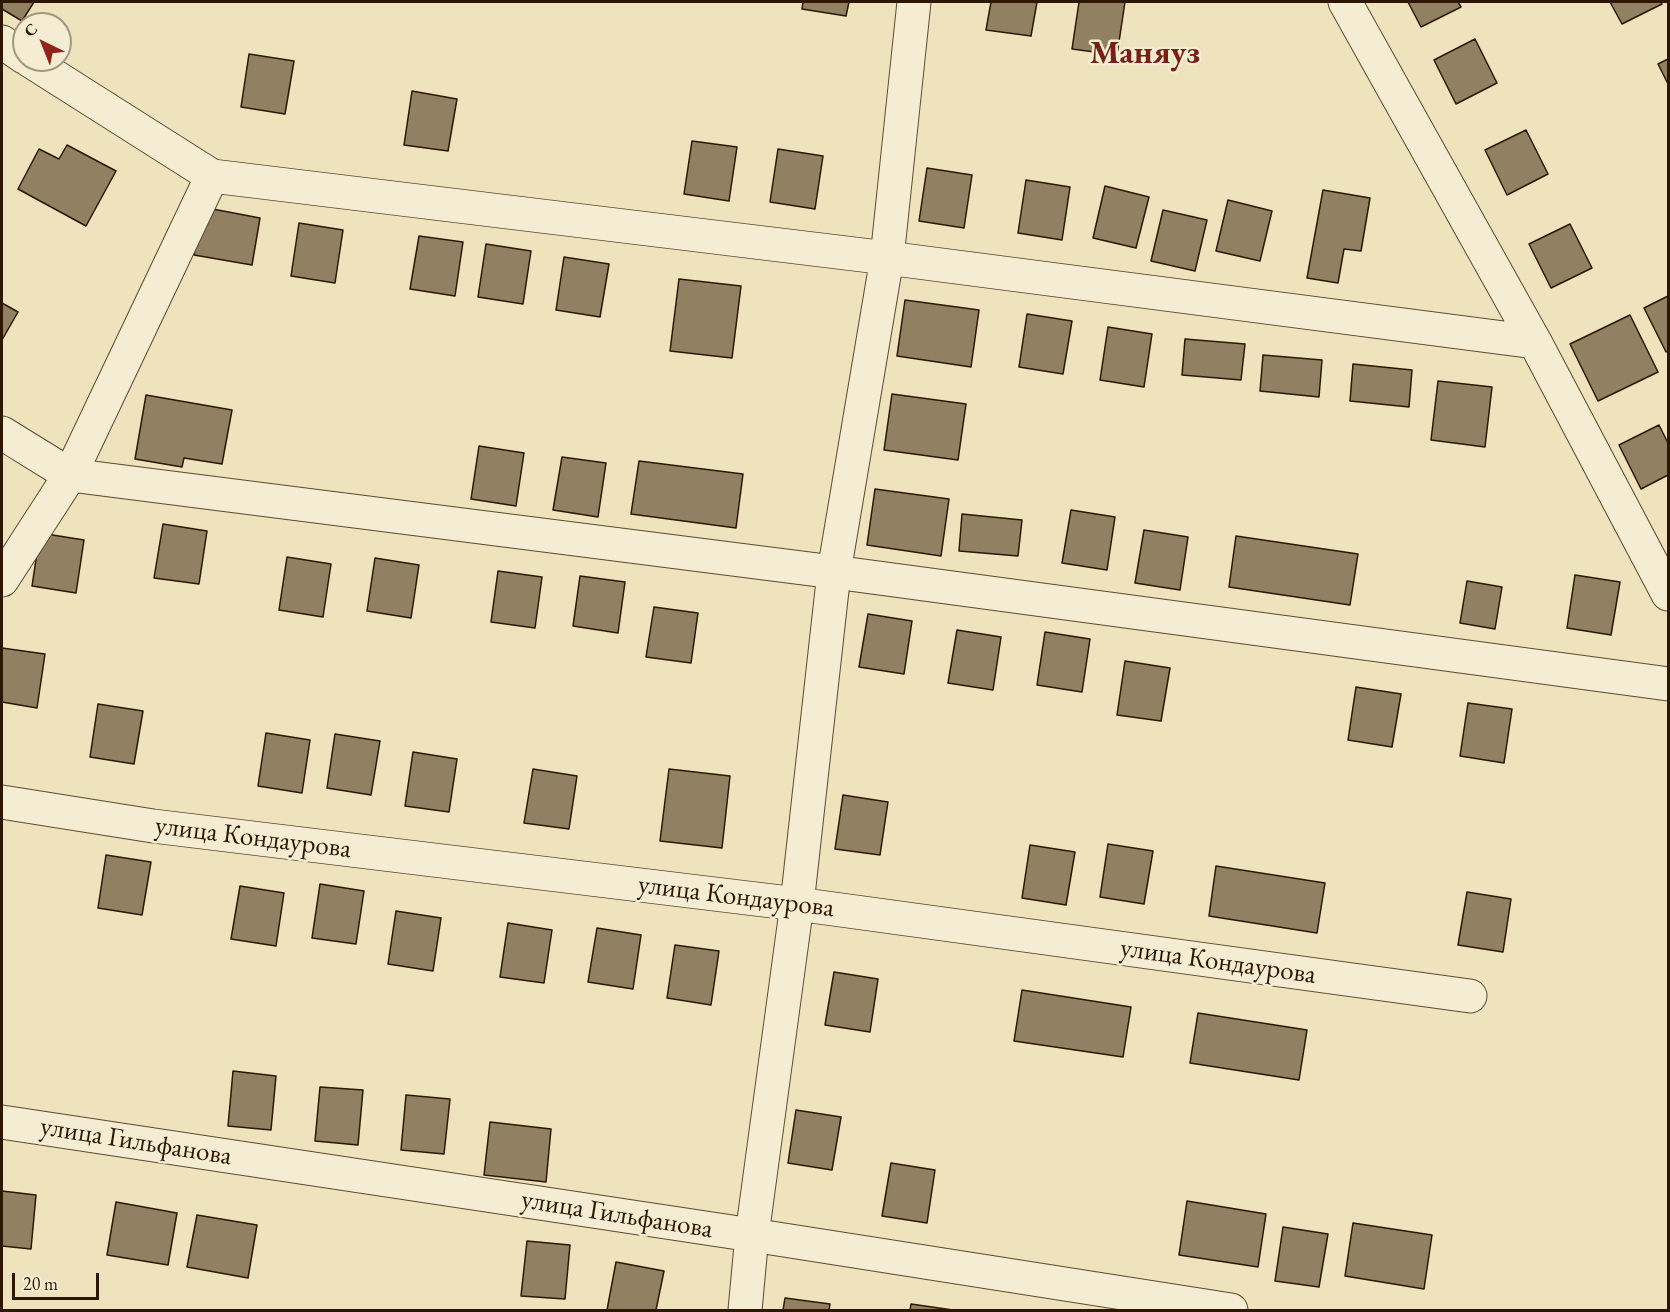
<!DOCTYPE html>
<meta charset="utf-8">
<style>
body{margin:0}
#map{position:relative;width:1670px;height:1312px;overflow:hidden;background:#eee3bc;font-family:"EB Garamond",serif}
canvas{display:block}
.frame{position:absolute;inset:0;border:3px solid #2d1700;pointer-events:none}
.north{position:absolute;left:12px;top:12px;width:60px;height:60px;box-sizing:border-box;background:#f4edd3;border:2px solid #a4977f;border-radius:50%;rotate:317deg;font-size:16px;font-weight:700;line-height:24px;text-align:center;color:#2d1700}
.north::after{content:'';display:block;margin:auto;width:21px;height:27px;background:#8f2418;clip-path:polygon(50% 0,100% 100%,50% 72%,0 100%)}
.scale{position:absolute;left:12px;top:1273px;width:87px;height:27px;box-sizing:border-box;border:3px solid #2d1700;border-top:0;padding-left:8px;font-size:18px;line-height:21px;white-space:nowrap;color:#2d1700;-webkit-text-stroke:4px #f4edd3;paint-order:stroke}
</style>
<div id="map">
<canvas width="1670" height="1312"></canvas>
<div class="frame"></div>
<div class="north">С</div>
<div class="scale">20 m</div>
</div>
<script>
const ctx = document.querySelector('canvas').getContext('2d');
ctx.lineJoin = 'round';
function fillPath(path, color) {
  ctx.fillStyle = color;
  ctx.fill(path, 'evenodd');
}
function trace(path, color, width, dash) {
  ctx.strokeStyle = color;
  ctx.lineWidth = width;
  ctx.lineCap = dash ? 'butt' : 'round';
  ctx.setLineDash(dash || []);
  ctx.stroke(path);
}
function write(font, color, halo, rows, align = 'center') {
  ctx.font = font + ' "EB Garamond",serif';
  ctx.lineWidth = 5;
  ctx.setLineDash([]);
  ctx.textBaseline = 'middle';
  ctx.strokeStyle = halo;
  ctx.fillStyle = color;
  for (const [text, x, y, turn = 0] of rows) {
    ctx.save();
    ctx.translate(x, y);
    ctx.rotate((+turn || 0) * Math.PI / 180);
    ctx.textAlign = isNaN(turn) ? turn : align;
    if (halo) ctx.strokeText(text, 0, 0);
    ctx.fillText(text, 0, 0);
    ctx.restore();
  }
}
const building = new Path2D(`
 M2 2H34L22 21 2 9Z
 M803 2H849L846 16 802 9Z
 M991 2H1037L1031 36 986 30Z
 M1079 2H1125L1117 55 1072 49Z
 M1408 2H1458L1461 7 1421 27Z
 M1610 2H1661L1662 4 1622 24Z
 M1475 39 1497 83 1456 104 1434 60Z
 M249 54 294 61 285 114 241 107Z
 M1668 59V84L1658 64Z
 M412 91 457 99 448 151 404 145Z
 M1526 130 1548 174 1507 195 1485 150Z
 M692 141 737 147 729 201 684 194Z
 M67 145 116 171 86 226 18 189 39 149 59 159Z
 M778 149 823 156 815 209 770 202Z
 M927 168 972 175 964 228 919 221Z
 M1026 180 1070 187 1062 240 1018 233Z
 M1105 186 1149 197 1136 248 1093 238Z
 M1323 190 1370 198 1361 251 1344 249 1338 283 1307 278Z
 M1228 200 1272 211 1260 261 1216 251Z
 M202 207 260 218 252 265 194 255Z
 M1163 210 1207 220 1195 271 1151 261Z
 M299 223 343 230 335 283 291 276Z
 M1570 224 1592 268 1551 288 1529 244Z
 M419 236 463 242 455 296 410 289Z
 M486 244 531 251 523 304 478 297Z
 M564 257 609 264 600 317 556 310Z
 M679 279 741 286 732 358 670 351Z
 M1668 296V351L1666 352 1644 308Z
 M905 300 979 310 971 367 897 356Z
 M2 303 18 312 2 340Z
 M1027 314 1072 321 1063 374 1019 367Z
 M1630 315 1658 372 1598 401 1570 344Z
 M1108 327 1152 334 1144 387 1100 380Z
 M1185 339 1245 344 1241 380 1182 375Z
 M1263 355 1322 360 1319 397 1260 391Z
 M1353 364 1412 370 1409 407 1350 401Z
 M1438 381 1492 387 1485 447 1431 440Z
 M892 394 966 404 958 460 884 450Z
 M146 395 232 410 222 464 184 458 182 467 135 459Z
 M1659 425 1668 443V475L1641 489 1619 445Z
 M479 446 524 453 516 506 471 499Z
 M562 457 606 463 598 517 553 510Z
 M639 461 743 474 736 528 631 514Z
 M875 489 949 499 941 556 867 545Z
 M1071 510 1115 517 1107 570 1062 563Z
 M962 514 1022 520 1018 556 959 551Z
 M163 524 207 531 199 584 154 578Z
 M1144 530 1188 537 1180 590 1135 583Z
 M40 533 84 540 76 593 32 586Z
 M1236 536 1358 554 1350 605 1229 587Z
 M287 557 331 564 323 617 279 610Z
 M375 558 419 565 411 618 367 611Z
 M498 571 542 577 535 628 491 622Z
 M1575 575 1620 582 1611 635 1567 628Z
 M580 576 625 582 618 633 573 626Z
 M1467 581 1502 587 1495 629 1460 623Z
 M654 607 698 613 691 663 646 657Z
 M868 614 912 621 904 674 859 667Z
 M957 630 1001 637 993 690 948 683Z
 M1045 632 1090 639 1082 692 1037 685Z
 M2 648 45 654 37 708 2 702Z
 M1125 661 1170 668 1161 721 1117 715Z
 M1356 687 1401 694 1392 747 1348 740Z
 M1468 703 1512 709 1504 763 1460 756Z
 M98 704 143 711 134 764 90 757Z
 M266 733 310 740 302 793 258 786Z
 M335 734 380 741 371 795 327 788Z
 M413 752 457 759 449 812 405 806Z
 M533 769 577 776 569 829 524 823Z
 M669 769 730 776 722 848 660 841Z
 M843 795 888 802 880 855 835 849Z
 M1108 844 1153 851 1144 904 1100 897Z
 M1030 845 1075 852 1066 905 1022 898Z
 M106 855 151 862 142 915 98 908Z
 M1216 866 1325 883 1317 933 1209 916Z
 M320 884 364 891 356 944 312 938Z
 M240 886 284 893 276 946 231 939Z
 M1467 892 1511 899 1503 952 1458 945Z
 M396 911 441 918 433 971 388 964Z
 M508 923 552 930 544 983 500 977Z
 M597 928 641 935 633 989 588 982Z
 M675 945 719 951 711 1005 667 998Z
 M834 972 878 979 870 1032 825 1025Z
 M1022 990 1131 1007 1123 1057 1014 1041Z
 M1198 1013 1307 1030 1299 1080 1190 1063Z
 M233 1071 276 1076 271 1130 228 1126Z
 M320 1087 363 1090 358 1145 315 1141Z
 M406 1095 450 1099 444 1154 401 1150Z
 M796 1110 841 1117 832 1170 788 1163Z
 M490 1122 551 1129 546 1182 484 1175Z
 M891 1163 935 1170 927 1223 882 1216Z
 M2 1191 36 1195 31 1249 2 1246Z
 M1187 1201 1266 1214 1258 1267 1179 1255Z
 M116 1202 177 1213 168 1265 107 1255Z
 M197 1215 257 1225 248 1278 187 1267Z
 M1353 1223 1432 1235 1424 1289 1345 1276Z
 M1283 1227 1328 1234 1319 1287 1275 1281Z
 M527 1241 570 1245 565 1299 521 1296Z
 M616 1262 664 1271 656 1310H607Z
 M785 1298 830 1304 829 1310H783Z
 M911 1304 953 1310H910Z`);
fillPath(building, '#918162');
trace(building, '#2d1700', 1.5);
const street = new Path2D(`
 M1345 2 1535 342 1668 594
 M2 42 24 57
 M29 60 212 176 887 258 1535 342
 M2 433 70 475 834 572 1668 684
 M2 580 70 475 212 176
 M2 802 153 826 797 904 1470 996
 M2 1122 752 1235 1231 1310
 M745 1310 752 1235 797 904 834 572 887 258 914 2`);
trace(street, '#5d4a2f', 35);
trace(street, '#f4edd3', 33);
write('27px', '#2d1700', '#f4edd3', [
 ["улица Кондаурова",253,838,7],
 ["улица Кондаурова",736,897,7],
 ["улица Кондаурова",1218,962,8],
 ["улица Гильфанова",136,1142,9],
 ["улица Гильфанова",617,1215,9]
]);
write('bold 33px', '#7a1f14', '#f4edd3', [
 ["Маняуз",1145,54]
]);
</script>
